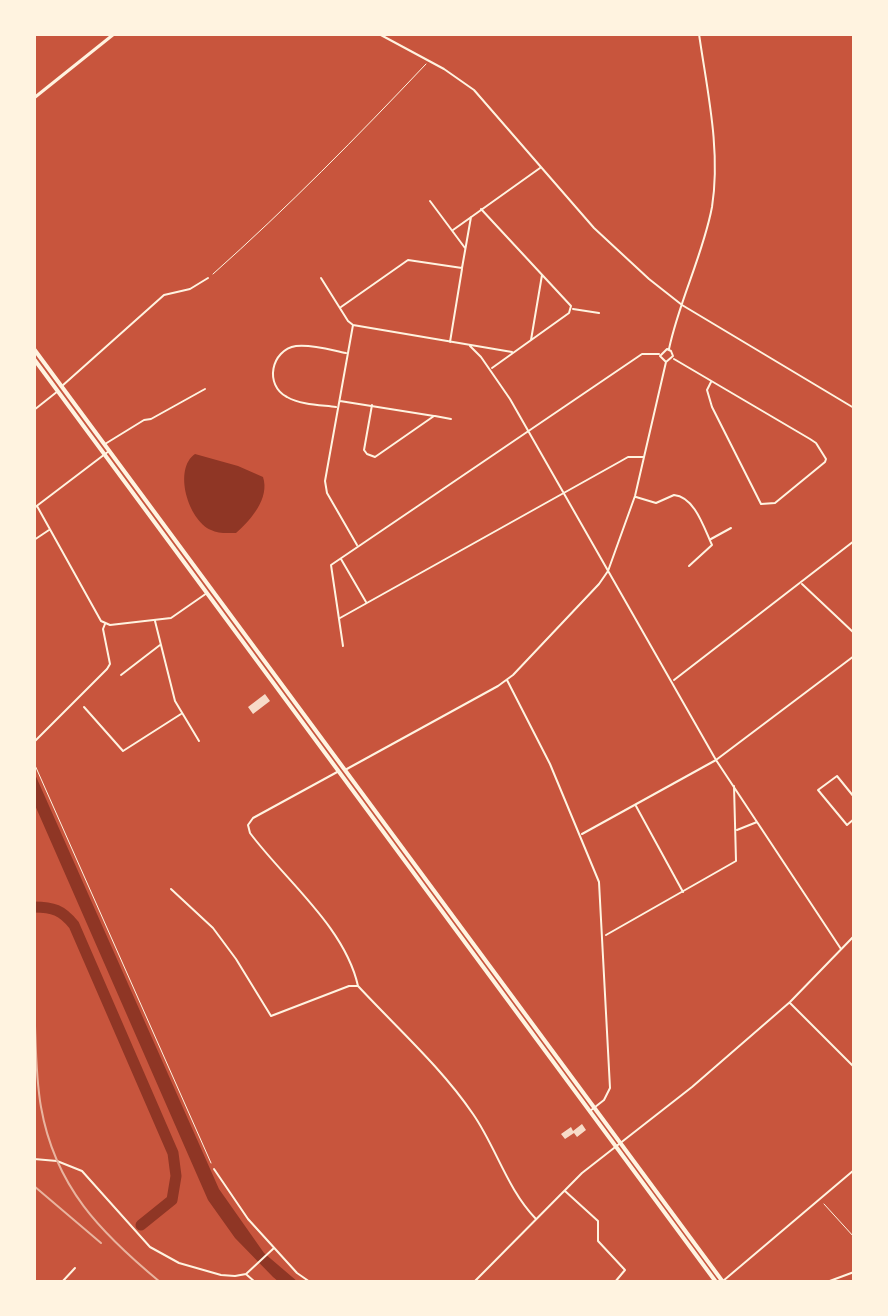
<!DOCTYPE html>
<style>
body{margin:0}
#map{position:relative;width:888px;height:1316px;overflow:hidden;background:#c8553d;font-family:"Work Sans",sans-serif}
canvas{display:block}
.frame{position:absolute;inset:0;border:36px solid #fff3e0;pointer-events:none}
</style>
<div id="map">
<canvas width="888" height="1316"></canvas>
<div class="frame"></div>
</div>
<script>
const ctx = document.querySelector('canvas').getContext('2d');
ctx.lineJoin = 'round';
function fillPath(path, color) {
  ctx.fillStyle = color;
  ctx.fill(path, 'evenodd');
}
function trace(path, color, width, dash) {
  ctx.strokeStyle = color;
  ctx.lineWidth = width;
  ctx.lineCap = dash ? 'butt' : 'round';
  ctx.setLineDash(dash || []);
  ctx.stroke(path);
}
fillPath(new Path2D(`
 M195 454 238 466 263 477C270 498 251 520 236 533 228 533 218 534 211 530 188 520 173 469 195 454Z
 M34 772 219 1189 264 1253 298 1282H279L273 1277 235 1238 208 1200 34 803Z`), '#8f3625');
trace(new Path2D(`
 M34 907C53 907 62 910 74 925L173 1153 176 1176 172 1200 141 1225`), '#8f3625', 11);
fillPath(new Path2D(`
 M265 694 270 701 253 714 248 707Z
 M582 1124 586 1130 577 1137 574 1133 565 1139 561 1134 571 1127 573 1131Z`), '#f7dbc8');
trace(new Path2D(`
 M213 274C288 207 357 137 426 64
 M34 763 211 1163
 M824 1204 854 1237`), '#fff3e0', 1);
trace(new Path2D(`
 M379 34 444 69 474 90 594 228 649 279 682 305 854 408
 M430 201 465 248
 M481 209 571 306 569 313 492 368
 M453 230 540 168
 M321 278 348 321 353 325 512 352
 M341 307 408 260 462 268 471 217
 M573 309 599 313
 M353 325 325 481 327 493 357 545
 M531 340 542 275
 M450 342 462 269
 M470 346 481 357 510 399 716 760 841 949
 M669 349C679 301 703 255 712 207 721 150 707 90 699 34
 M674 359 810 439 816 443 826 459 825 462 775 503 761 504 712 407 707 390 711 382
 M62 386 164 295 190 289 208 278
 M340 401 434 416 375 457 367 454 364 450 372 405
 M336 407C321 405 301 405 287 397 264 385 271 350 296 346 312 344 331 350 346 353
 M34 410 58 391
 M435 416 451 419
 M105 444 144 420 151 419 205 389
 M636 497 656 503 674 495C695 497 704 528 712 545L689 566
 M37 506 101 621 110 625 171 618 207 593
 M34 508 109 451
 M711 539 731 528
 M34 540 49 530
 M341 559 366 602
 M802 584 854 633
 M340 618 621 461 628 457H644
 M155 621 175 701 199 741
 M343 646 331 565 642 354H659
 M121 675 160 645
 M507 680 550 764 599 882 610 1088 604 1100 590 1111
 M674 680 854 541
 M84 707 123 751 181 714
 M34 742 107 669 110 664 103 629 105 624
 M345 770 498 686 513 675 599 584 608 571 635 496 666 362 673 356 671 351 667 349 660 356 666 362
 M339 771 253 818 248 825 250 833C285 880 345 927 358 986 396 1027 441 1067 473 1114 496 1147 507 1189 536 1219
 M854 797 837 776 818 790 847 825 854 819
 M636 806 683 892
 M737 830 757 822
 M582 834 716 760 854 656
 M171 889 213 928 236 959 271 1016 349 986H357
 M606 935 736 861 734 786
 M790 1003 854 1067
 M34 1159 57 1161 82 1171 150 1247 179 1263 221 1275 235 1276 246 1274 274 1248
 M214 1169 248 1219 297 1273 310 1282
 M565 1191 598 1221V1241L625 1270 615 1282
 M247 1275 255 1282
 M723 1281 854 1170
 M62 1282 75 1268
 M474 1282 582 1173 692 1087 790 1002 854 936
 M827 1282 854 1272`), '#fff3e0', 2);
trace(new Path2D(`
 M34 98 114 34`), '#fff3e0', 3);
trace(new Path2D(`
 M34 349 723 1282
 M34 359 716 1282`), '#fff3e0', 4);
trace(new Path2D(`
 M34 1002C36 1037 35 1073 41 1107 55 1187 101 1233 160 1282
 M34 1186 101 1243`), '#e9b49f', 2);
</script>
